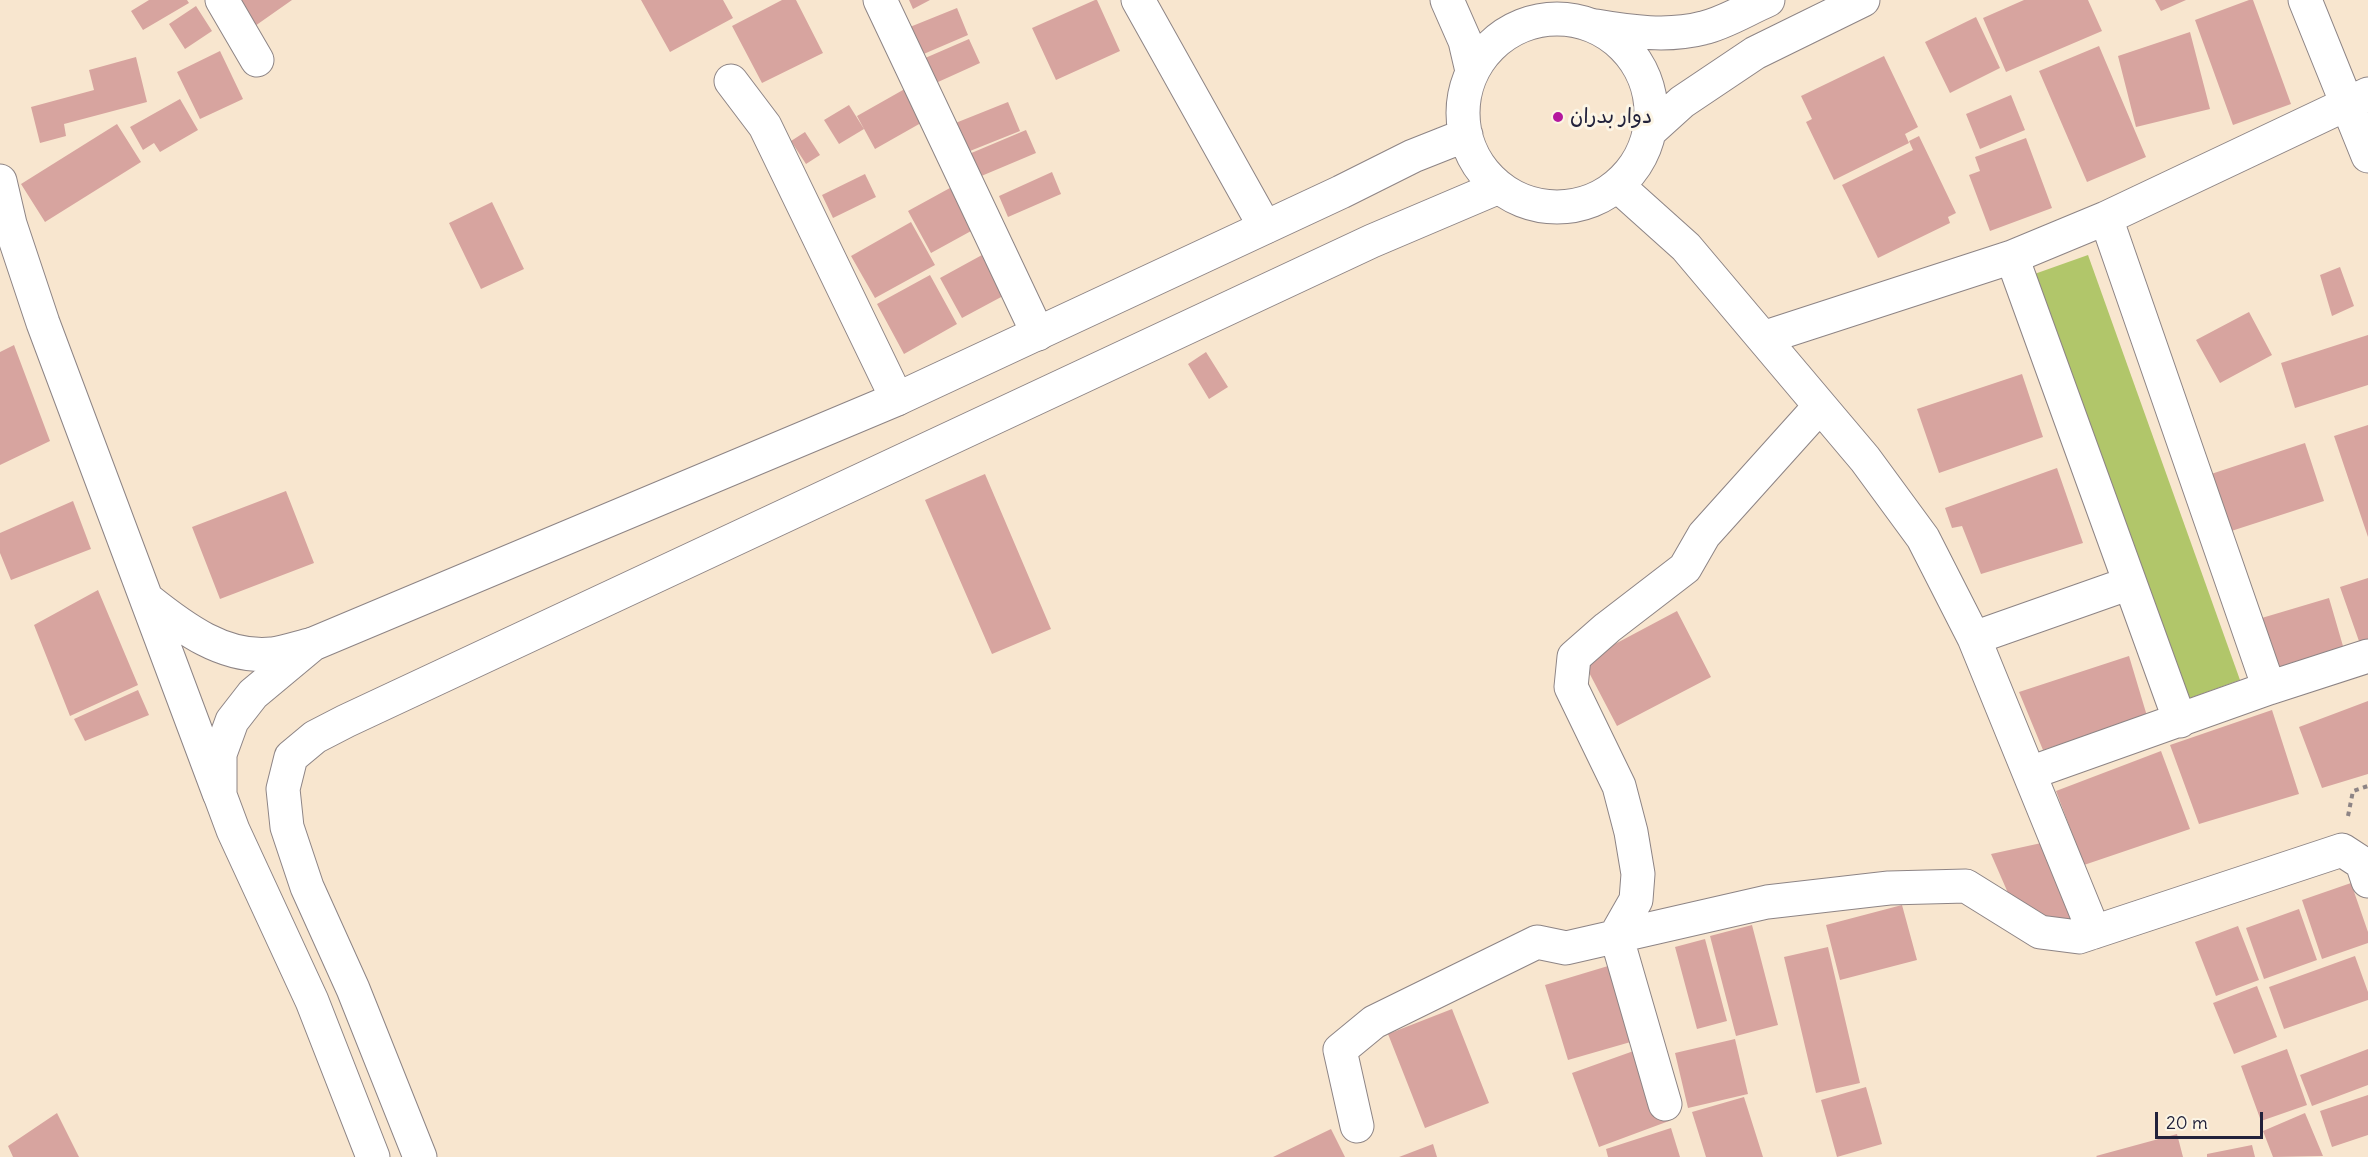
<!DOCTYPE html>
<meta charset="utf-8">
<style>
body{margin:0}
#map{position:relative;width:2368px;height:1157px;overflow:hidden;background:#f8e6cf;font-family:Delius,sans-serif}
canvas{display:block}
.scale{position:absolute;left:2155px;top:1112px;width:108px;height:27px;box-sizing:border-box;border:3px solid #22223b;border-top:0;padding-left:8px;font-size:18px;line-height:21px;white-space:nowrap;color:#22223b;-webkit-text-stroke:4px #fcf5e5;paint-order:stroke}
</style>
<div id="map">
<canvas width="2368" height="1157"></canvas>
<div class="scale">20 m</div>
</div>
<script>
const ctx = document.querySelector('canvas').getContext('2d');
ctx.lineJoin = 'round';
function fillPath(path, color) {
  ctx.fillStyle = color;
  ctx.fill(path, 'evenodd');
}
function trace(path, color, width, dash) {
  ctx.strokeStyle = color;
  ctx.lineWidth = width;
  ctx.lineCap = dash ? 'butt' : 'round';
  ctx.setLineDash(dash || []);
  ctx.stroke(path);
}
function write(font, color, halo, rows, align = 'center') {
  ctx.font = font + ' Delius,"Playpen Sans Arabic",sans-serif';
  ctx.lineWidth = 6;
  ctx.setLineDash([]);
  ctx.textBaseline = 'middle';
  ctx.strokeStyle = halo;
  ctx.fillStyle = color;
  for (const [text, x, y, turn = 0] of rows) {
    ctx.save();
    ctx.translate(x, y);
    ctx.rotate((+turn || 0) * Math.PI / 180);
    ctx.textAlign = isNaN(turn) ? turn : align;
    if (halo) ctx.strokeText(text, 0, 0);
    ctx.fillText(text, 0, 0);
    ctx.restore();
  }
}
fillPath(new Path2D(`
 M2088 255 2240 680 2179 702 2026 277Z`), '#b1c66a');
fillPath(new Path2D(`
 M149 0H187L189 3 143 30 131 11Z
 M237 0H292L255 26Z
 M641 0H723L733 18 670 52Z
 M782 0H796L823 53 762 83 732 26Z
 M909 0H930L913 9Z
 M1095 0H1097L1120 51 1056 80 1032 28Z
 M2024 0H2088L2102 31 2006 72 1983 18Z
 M2155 0H2186L2161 11Z
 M2249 0H2253L2291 104 2233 125 2195 20Z
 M196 6 212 31 185 49 169 24Z
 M957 8 968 35 912 59 900 31Z
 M1976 17 2000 68 1950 93 1925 42Z
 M2190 32 2210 109 2136 127 2118 56Z
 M969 39 980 63 927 87 916 62Z
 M2099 46 2146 157 2087 182 2039 71Z
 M220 51 243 99 200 119 177 72Z
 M1884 56 1918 127 1905 134 1909 143 1834 180 1806 122 1812 119 1801 96Z
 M136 57 147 102 64 124 66 136 40 143 31 107 94 90 89 70Z
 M910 86 928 119 875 149 857 116Z
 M2011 95 2025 130 1980 149 1966 114Z
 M180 99 198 130 160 152 154 143 143 150 130 127Z
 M1008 102 1020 131 965 153 953 124Z
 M849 105 864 129 839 144 824 120Z
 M117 124 141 162 45 222 21 184Z
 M1026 130 1036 153 979 177 969 154Z
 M805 132 820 155 806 164 791 141Z
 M1919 136 1956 213 1948 217 1950 223 1878 258 1842 185 1913 150 1909 141Z
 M2026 138 2052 208 1990 231 1969 175 1980 171 1975 157Z
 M1052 172 1061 194 1008 217 999 196Z
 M865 174 876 197 833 218 822 195Z
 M959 183 982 225 931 253 908 211Z
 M492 202 524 269 481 289 449 223Z
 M911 222 935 265 875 298 851 256Z
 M982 255 1003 296 962 318 940 278Z
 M2340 267 2354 306 2332 316 2320 275Z
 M930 275 957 324 904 354 877 304Z
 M2249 312 2272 355 2220 383 2196 340Z
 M2368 335V385L2295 408 2281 363Z
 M14 345 50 441 0 465V352Z
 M1206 352 1228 387 1209 399 1188 364Z
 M2022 374 2043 437 1939 473 1917 409Z
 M2368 425V537L2334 436Z
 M2305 443 2324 501 2219 535 2199 478Z
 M2057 468 2083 543 1981 574 1962 526 1952 528 1945 508Z
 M985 474 1051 629 992 654 925 500Z
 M286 491 314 563 220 599 192 527Z
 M73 501 91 549 11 580 0 553V533Z
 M2368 578V641L2360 644 2340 587Z
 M98 590 138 685 70 716 34 625Z
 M2329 598 2345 653 2272 675 2255 620Z
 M1677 611 1711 677 1617 726 1583 661Z
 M2129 656 2147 716 2043 750 2019 692Z
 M138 690 149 715 85 741 74 719Z
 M2368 701V774L2322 788 2299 727Z
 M2272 710 2299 794 2199 824 2170 745Z
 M2161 751 2190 829 2084 865 2056 791Z
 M2046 842 2082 917 2049 924 2008 893 1991 854Z
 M2351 883 2368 932V943L2322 959 2302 900Z
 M1902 905 1917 960 1840 980 1826 925Z
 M2299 909 2317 960 2264 979 2246 928Z
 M1752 925 1778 1025 1736 1036 1710 936Z
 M2238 926 2259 980 2216 996 2195 942Z
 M1705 939 1727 1021 1697 1029 1675 947Z
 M1828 947 1860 1083 1816 1093 1784 957Z
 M2355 956 2368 992V1000L2284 1029 2269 987Z
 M1618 963 1641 1039 1568 1060 1545 985Z
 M2257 986 2277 1037 2234 1054 2213 1003Z
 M1452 1009 1489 1103 1425 1128 1388 1034Z
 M1735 1039 1748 1094 1688 1108 1675 1053Z
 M1642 1048 1669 1121 1599 1147 1572 1073Z
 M2287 1049 2307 1105 2261 1121 2241 1066Z
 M2368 1049V1085L2312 1106 2300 1075Z
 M1866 1087 1882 1144 1837 1157 1821 1100Z
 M2368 1095V1135L2332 1147 2320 1111Z
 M1744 1097 1763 1157H1706L1692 1112Z
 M57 1113 79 1157H13L8 1146Z
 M2305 1113 2323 1156 2273 1157 2263 1131Z
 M1671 1128 1680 1157H1608L1606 1149Z
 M1331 1129 1345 1157H1273Z
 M2177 1134 2183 1157H2097L2096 1156Z
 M1433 1144 1437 1157H1399Z
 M2252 1145 2255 1157H2207V1154Z`), '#d7a49f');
const minor = new Path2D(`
 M222 0 257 60
 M880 0 1038 334
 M1138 0 1265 227
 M2305 0 2368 156
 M731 81 765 126 897 399
 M0 181 10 224 43 323 219 793
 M1618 186 1686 247 1865 459 1923 538 1974 638 2094 932
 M2106 218 2368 94
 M1763 338 2012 257
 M148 600C183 628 224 659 272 654 286 652 300 647 313 644
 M1974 638 2130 583
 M2180 721 2012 257 2106 218 2269 688
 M2030 773 2269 688 2368 656
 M1665 1104 1616 935 1636 900 1638 874 1631 832 1619 786 1571 687 1574 657 1607 628 1685 568 1704 535 1820 406
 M1357 1126 1340 1050 1374 1022 1537 942 1566 948 1767 902 1889 888 1966 886 2040 932 2079 937 2342 850 2362 863 2368 881`);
const major = new Path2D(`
 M1447 0 1465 41 1472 71
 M1463 113a94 94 0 1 1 188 0a94 94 0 1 1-188 0Z
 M1596 26C1630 32 1669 37 1703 28 1725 23 1747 9 1768 0
 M1650 131 1682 102 1755 53 1863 0
 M373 1157 312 1001 233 830 220 795V754L232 721 253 694 313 644 897 399 1341 192 1413 156 1466 135
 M420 1157 353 989 307 887 287 827 283 789 291 757 315 737 346 721 1372 241 1499 187`);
trace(minor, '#8d8485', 35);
trace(major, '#8d8485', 35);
trace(new Path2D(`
 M2348 816 2353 791 2368 786`), '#8d8485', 4, [4.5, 4.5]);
trace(minor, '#fff', 33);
trace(major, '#fff', 33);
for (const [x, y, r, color] of [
 [1558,117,6,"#b5179e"]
]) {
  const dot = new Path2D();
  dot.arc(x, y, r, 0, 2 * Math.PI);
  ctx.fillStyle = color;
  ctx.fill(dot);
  trace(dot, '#fcf5e5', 2);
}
write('21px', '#22223b', '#fcf5e5', [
 ["دوار بدران",1570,117]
], 'left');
</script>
